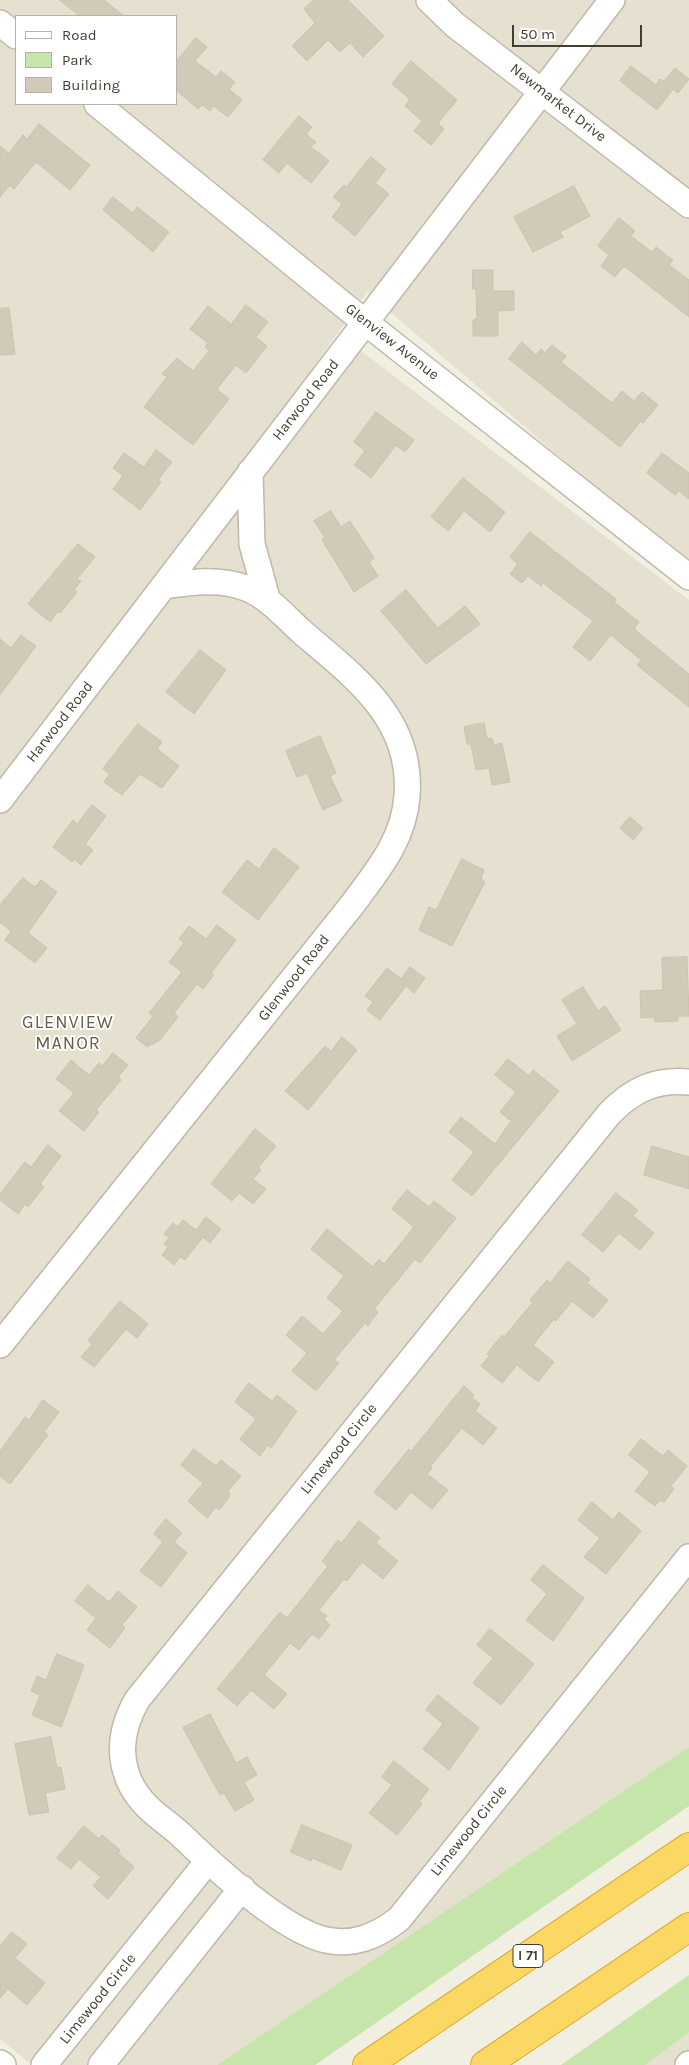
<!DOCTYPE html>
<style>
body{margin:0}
#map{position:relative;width:689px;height:2065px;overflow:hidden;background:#f1eee2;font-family:Karla,sans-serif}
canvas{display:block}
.legend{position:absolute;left:15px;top:15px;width:162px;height:90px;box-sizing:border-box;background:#fff;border:1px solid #b3b2ad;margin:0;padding:6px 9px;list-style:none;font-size:15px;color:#423e33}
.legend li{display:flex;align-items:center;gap:10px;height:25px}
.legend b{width:25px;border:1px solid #b3b2ad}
.scale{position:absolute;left:512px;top:25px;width:130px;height:22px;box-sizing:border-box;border:2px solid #423e33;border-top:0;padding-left:6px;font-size:15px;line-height:18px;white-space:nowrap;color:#423e33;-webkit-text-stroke:4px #fff;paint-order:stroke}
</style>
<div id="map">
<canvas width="689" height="2065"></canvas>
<ul class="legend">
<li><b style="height:6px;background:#fff"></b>Road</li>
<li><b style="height:14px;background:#c5e5ab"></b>Park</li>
<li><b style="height:14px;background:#d2cab8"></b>Building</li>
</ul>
<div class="scale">50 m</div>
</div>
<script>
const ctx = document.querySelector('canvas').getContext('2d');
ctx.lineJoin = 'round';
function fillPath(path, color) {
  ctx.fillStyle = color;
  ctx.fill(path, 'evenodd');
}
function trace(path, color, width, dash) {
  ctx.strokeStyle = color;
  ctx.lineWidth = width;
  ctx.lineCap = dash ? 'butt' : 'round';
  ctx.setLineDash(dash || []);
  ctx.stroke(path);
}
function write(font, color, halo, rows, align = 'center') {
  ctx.font = font + ' Karla,sans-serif';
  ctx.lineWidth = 4;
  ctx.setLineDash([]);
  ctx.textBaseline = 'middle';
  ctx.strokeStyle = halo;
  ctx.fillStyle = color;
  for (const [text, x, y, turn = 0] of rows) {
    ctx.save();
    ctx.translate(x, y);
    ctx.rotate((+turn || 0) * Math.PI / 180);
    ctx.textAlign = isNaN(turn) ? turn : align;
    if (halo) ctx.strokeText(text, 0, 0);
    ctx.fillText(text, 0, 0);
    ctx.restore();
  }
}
fillPath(new Path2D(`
 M0 0H689V559L615 504 367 292 271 426 296 436 361 351 689 600V1747L217 2065H32L0 2039ZM16 16H176V104H16Z
 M689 2032V2065H645Z`), '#e5e0d0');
fillPath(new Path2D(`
 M689 1747V1806L315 2065H217Z
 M689 1975V2032L645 2065H561Z`), '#c5e5ab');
const building = new Path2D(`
 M60 0H104L124 16H80Z
 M313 0H348L384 36 363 57 350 43 340 52 328 40 307 61 292 46 315 23 304 9Z
 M196 38 207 47 195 61 216 77 221 71 235 82 229 89 242 100 228 117 214 106 210 111 202 105 198 109 176 90V62Z
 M411 61 457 100 438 123 444 129 431 145 414 131 422 121 405 106 410 99 392 84Z
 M631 66 656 85 660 79 664 81 675 68 689 79 678 93 673 89 657 110 620 81Z
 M299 116 312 127 306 134 316 142 311 147 329 161 311 183 287 163 279 173 263 160Z
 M39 124 90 165 70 190 36 162 14 189 10 185 0 197V146L9 153 23 135 27 139Z
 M371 157 386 169 375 183 389 194 355 236 332 217 342 204 333 197 344 185 346 187Z
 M574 186 590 216 560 232 563 237 533 252 514 217Z
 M113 197 133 213 137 207 169 232 153 252 103 210Z
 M619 218 635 231 631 236 652 252 656 247 673 260 669 265 689 280V317L624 266 615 277 601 266 609 255 598 246Z
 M473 270H493V291H514V310L498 311V336H473V320L477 319 476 289H473Z
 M246 305 268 322 256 337 267 346 246 373 236 365 217 389 229 399 193 445 144 407 167 377 162 374 177 358 193 371 209 351 205 347 208 343 190 329 208 306 231 324Z
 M9 308 15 354 0 355V309Z
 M522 342 536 355 541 349 545 353 552 345 566 356 561 362 612 403 622 391 634 401 642 392 658 405 643 423 641 421 620 447 509 359Z
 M376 412 414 440 405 452 396 445 371 478 354 465 365 451 354 442Z
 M156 450 172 462 158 480 161 482 140 510 113 489 123 476 113 468 124 453 144 467Z
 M662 453 689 473V499L679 491 675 495 647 473Z
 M463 478 505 512 490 532 464 511 448 531 431 517Z
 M331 511 341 527 350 521 374 558 369 562 378 576 354 592 322 540 325 538 314 521Z
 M530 532 616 599 614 602 639 622 634 629 689 674V707L637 665 641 660 611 635 590 661 573 647 593 621 543 583 541 586 528 576 522 583 510 574 518 564 510 557Z
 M78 544 95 557 77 579 81 581 74 590 77 592 60 613 58 611 50 622 28 604Z
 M406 590 438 628 465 606 480 624 426 664 381 611Z
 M21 635 36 646 0 695V639L11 648Z
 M200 650 226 670 194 714 166 692Z
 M484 723 487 739 492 738 494 745 502 743 510 782 492 785 489 768 476 770 471 744H467L464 727Z
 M138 724 162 742 157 749 179 766 162 788 140 774 122 795 104 782 110 774 103 769Z
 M320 736 336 773 330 776 342 801 323 810 307 773 297 777 286 751Z
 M92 805 106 816 85 844 93 850 81 865 74 859 72 862 53 847 73 820 77 824Z
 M630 817 643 828 633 840 620 828Z
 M274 848 299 867 258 920 222 892 247 860 259 869Z
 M462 859 484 870 481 878 485 882 452 946 419 930 429 907 436 910Z
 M23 878 35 887 41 880 57 892 28 933 47 948 35 963 5 940 11 931 0 922V905Z
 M217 925 236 940 211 973 214 975 203 989 197 984 174 1013 178 1017 160 1040 147 1047 136 1038 153 1016 149 1013 182 972 169 962 184 943 179 939 189 926 206 939Z
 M687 957 689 1016H678V1021L655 1022 654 1017 641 1018 640 991 663 990 662 958Z
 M410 967 425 978 414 993 406 986 380 1020 367 1010 373 1002 365 996 387 968 401 979Z
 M583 987 598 1011 605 1006 621 1030 572 1061 557 1036 577 1024 562 1000Z
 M342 1037 357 1050 308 1110 285 1091 325 1046 331 1051Z
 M113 1053 128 1065 118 1077 121 1080 96 1110 99 1112 84 1131 59 1111 74 1093 56 1079 71 1060 89 1075 99 1063 102 1066Z
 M508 1059 529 1076 533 1070 559 1091 472 1196 452 1180 474 1152 449 1132 461 1117 495 1144 511 1121 500 1112 516 1092 495 1075Z
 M255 1129 276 1146 258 1168 261 1170 253 1179 266 1189 253 1204 239 1193 232 1201 211 1184Z
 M48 1145 61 1156 40 1184 44 1187 28 1207 25 1204 18 1214 0 1200V1194L25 1162 31 1167Z
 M652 1146 689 1157V1189L644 1175Z
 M407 1190 429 1207 434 1201 456 1218 420 1263 415 1259 374 1309 378 1312 368 1326 365 1323 334 1360 339 1363 316 1391 292 1371 307 1353 286 1335 302 1316 323 1334 343 1311 327 1298 344 1276 311 1249 327 1229 373 1267 379 1259 384 1264 414 1227 392 1209Z
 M616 1193 638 1210 633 1216 654 1233 640 1250 619 1233 603 1252 582 1235Z
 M206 1217 221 1229 210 1243 203 1237 185 1260 180 1257 174 1265 162 1255 168 1247 164 1244 169 1238 164 1234 173 1223 178 1227 183 1220 196 1230Z
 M568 1261 590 1279 587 1283 608 1300 593 1318 572 1301 556 1321 554 1319 533 1345 554 1362 538 1382 517 1365 502 1383 481 1366 489 1356 487 1354 502 1335 504 1337 533 1302 530 1300 547 1280 550 1283Z
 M120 1301 148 1324 137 1338 126 1329 94 1367 81 1357 92 1344 88 1341Z
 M249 1383 272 1401 277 1395 297 1411 271 1448 268 1445 260 1456 240 1439 256 1419 235 1402Z
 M464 1386 474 1395 472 1398 480 1404 475 1411 497 1428 483 1445 462 1428 430 1467 432 1468 427 1474 448 1490 432 1509 411 1492 396 1510 374 1492 409 1449 411 1451Z
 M43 1400 59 1412 44 1432 48 1435 10 1484 0 1476V1451L25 1417 29 1420Z
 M641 1439 663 1456 668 1450 687 1466 671 1486 674 1489 664 1502 660 1500 655 1506 635 1491 650 1472 629 1455Z
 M194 1449 216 1466 221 1460 241 1476 228 1491 230 1494 228 1499 219 1510 216 1507 207 1518 188 1501 203 1483 181 1465Z
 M592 1502 613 1520 619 1512 641 1531 606 1574 584 1557 600 1538 578 1520Z
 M166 1519 182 1533 174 1542 187 1553 161 1587 140 1571 163 1542 154 1534Z
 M359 1521 380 1538 376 1543 398 1561 383 1579 362 1562 347 1581 344 1579 319 1610 327 1616 324 1619 330 1625 319 1639 312 1634 299 1650 290 1643 264 1675 287 1694 274 1709 251 1690 237 1706 217 1689 280 1612 287 1618 328 1566 322 1561 338 1540 341 1543Z
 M543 1565 584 1598 553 1641 526 1620 547 1594 531 1580Z
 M88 1585 109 1602 118 1591 137 1607 122 1625 125 1628 110 1648 87 1630 96 1618 75 1601Z
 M490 1629 534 1664 501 1705 473 1683 493 1658 477 1645Z
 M57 1654 84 1665 61 1727 32 1715 40 1695 31 1691 37 1676 46 1680Z
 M438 1695 479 1728 449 1770 423 1749 443 1724 426 1710Z
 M210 1714 236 1763 247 1757 257 1775 244 1782 254 1800 235 1811 224 1793 220 1795 183 1728Z
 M51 1737 57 1768 61 1767 65 1789 45 1793 49 1812 29 1815 15 1744Z
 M394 1761 429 1789 419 1802 422 1804 397 1835 369 1813 392 1785 382 1777Z
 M302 1825 352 1845 341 1870 312 1858 311 1861 291 1852Z
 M84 1826 99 1839 102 1835 120 1850 118 1853 134 1867 108 1899 93 1886 101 1877 79 1859 71 1869 57 1858Z
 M12 1932 27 1944 15 1958 45 1983 27 2005 8 1989 0 1998V1946Z`);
fillPath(building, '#d2cab8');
trace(building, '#cdc3ab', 1);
const minor = new Path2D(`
 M429 0 455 25 689 205
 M0 23 16 36
 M97 104 346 307 689 577
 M250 472 252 544 267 598
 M0 800 612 0
 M689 1082C655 1079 632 1090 609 1114L137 1700C124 1723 118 1747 126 1772 129 1783 135 1793 143 1802 153 1814 168 1823 180 1834 212 1865 283 1931 326 1940 354 1946 377 1936 399 1919L689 1557
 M0 1345 352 905C377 871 404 840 407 796 413 718 354 677 302 632 284 616 269 597 246 588 219 578 192 582 164 586
 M0 2063 3 2065
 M44 2065 208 1861
 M101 2065 242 1888
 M688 2065 689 2064`);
const highway = new Path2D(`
 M367 2065 689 1847
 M485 2065 689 1927`);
trace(minor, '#bfb9a8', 28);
trace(highway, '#daac33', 30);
trace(minor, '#fff', 25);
trace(highway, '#fbd763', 28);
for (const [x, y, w] of [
 [528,1956,30]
]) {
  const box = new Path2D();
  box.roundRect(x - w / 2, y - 11.5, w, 23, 4);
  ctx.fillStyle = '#fff';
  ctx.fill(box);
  trace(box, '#423e33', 1);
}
write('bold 14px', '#423e33', null, [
 ["I 71",528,1956]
]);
write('15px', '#423e33', '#fff', [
 ["Newmarket Drive",558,103,38],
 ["Glenview Avenue",392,342,38],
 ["Harwood Road",306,400,-52],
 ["Harwood Road",60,722,-52],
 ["Glenwood Road",294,978,-52],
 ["Limewood Circle",339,1449,-51],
 ["Limewood Circle",469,1831,-51],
 ["Limewood Circle",98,1999,-51]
]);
ctx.letterSpacing = '1px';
write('18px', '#655d4a', '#fff', [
 ["GLENVIEW",68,1023],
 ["MANOR",68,1044]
]);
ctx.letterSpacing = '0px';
</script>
